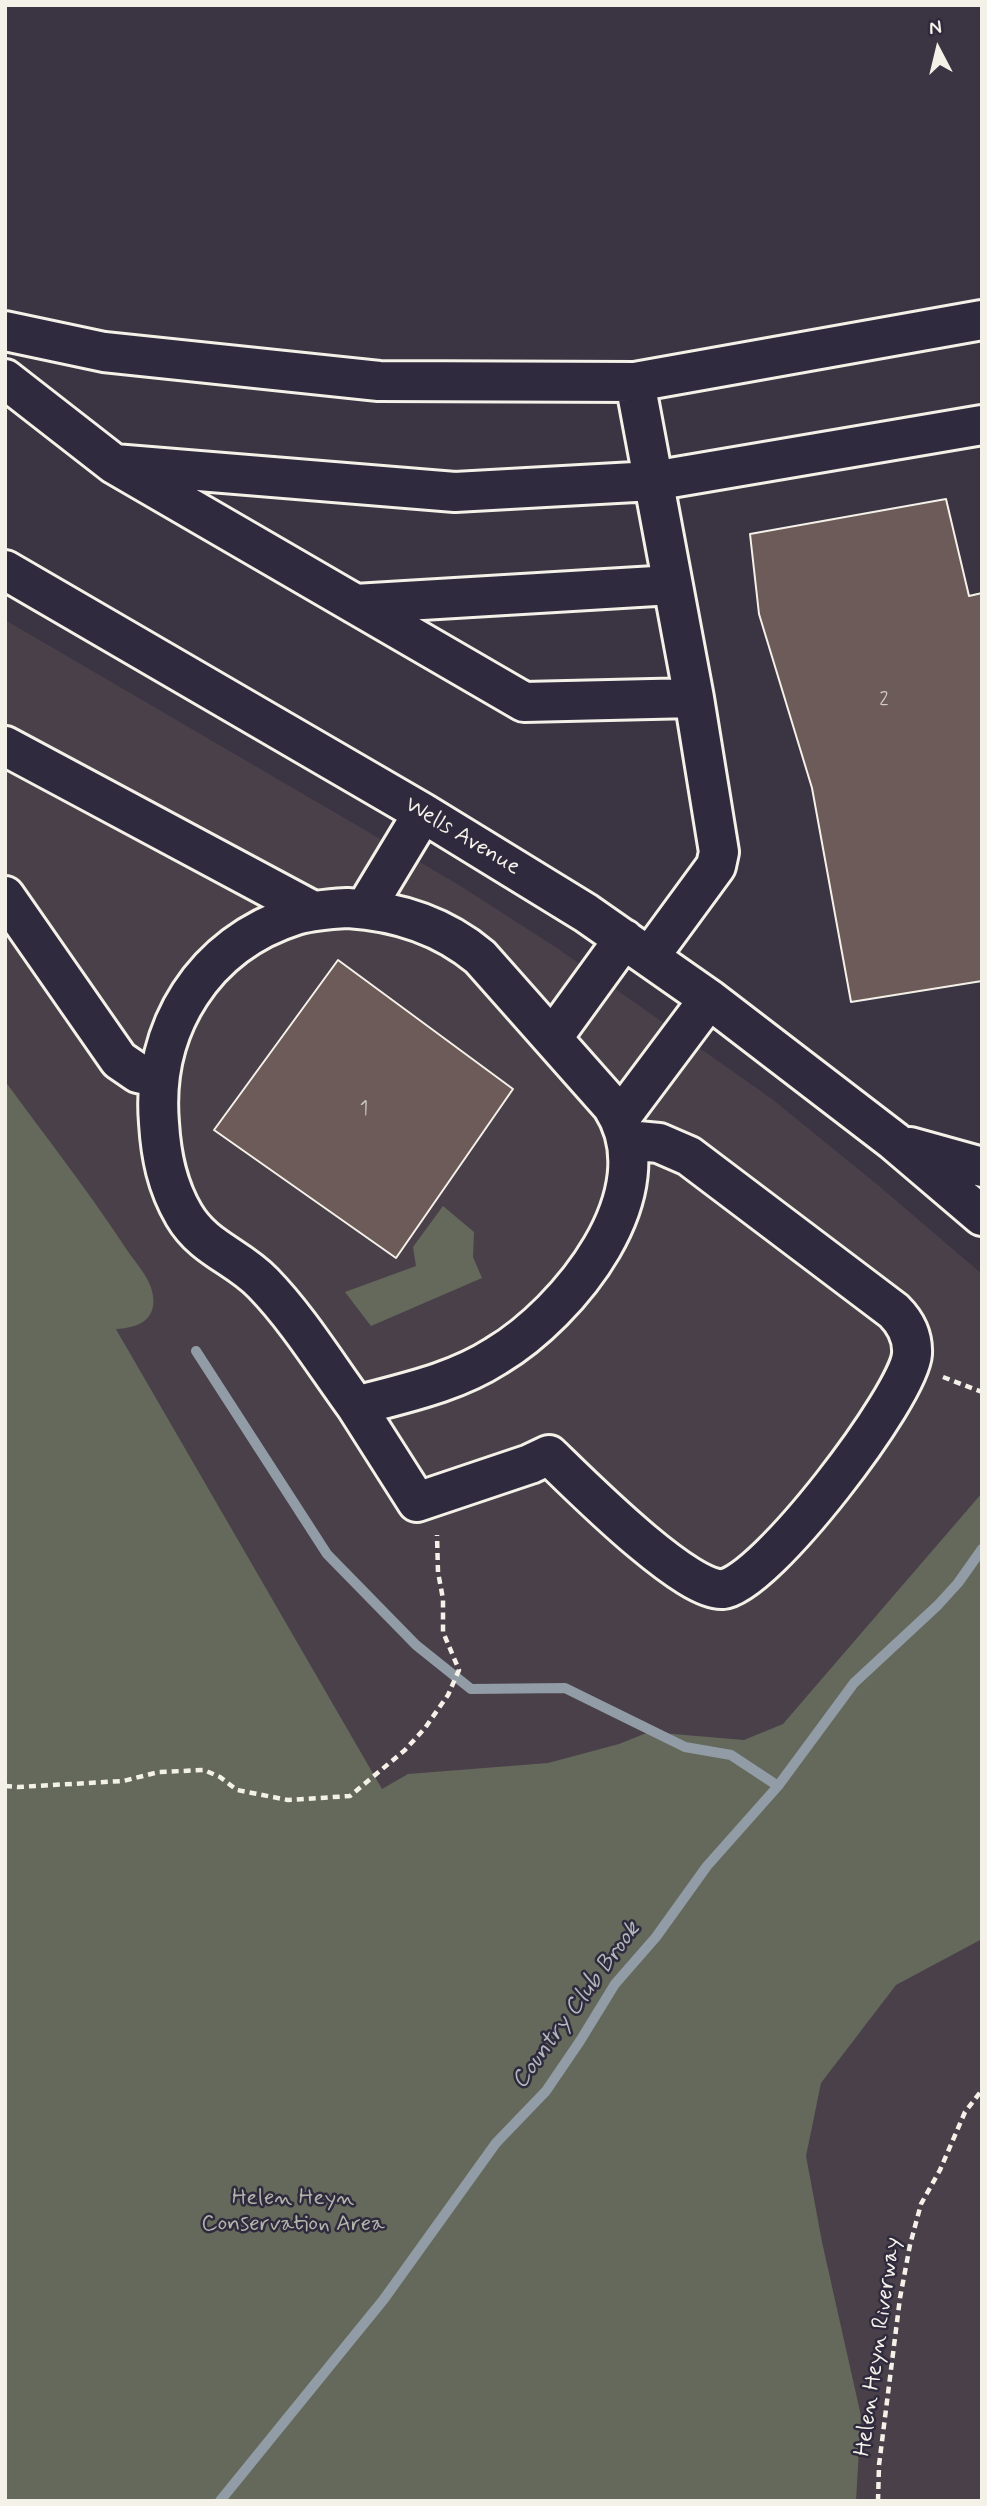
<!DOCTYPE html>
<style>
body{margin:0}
#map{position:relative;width:987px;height:2506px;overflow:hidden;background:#3b3443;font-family:Mynerve,sans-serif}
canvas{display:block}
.frame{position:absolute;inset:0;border:7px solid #f4f1e8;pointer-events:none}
.north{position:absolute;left:903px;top:14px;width:70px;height:70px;-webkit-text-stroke:5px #2f2a3d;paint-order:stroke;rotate:353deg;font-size:19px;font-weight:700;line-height:28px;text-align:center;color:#f4f1e8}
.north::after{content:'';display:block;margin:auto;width:24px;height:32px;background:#f4f1e8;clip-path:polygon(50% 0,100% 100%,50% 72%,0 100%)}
</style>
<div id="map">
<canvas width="987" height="2506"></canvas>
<div class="frame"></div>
<div class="north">N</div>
</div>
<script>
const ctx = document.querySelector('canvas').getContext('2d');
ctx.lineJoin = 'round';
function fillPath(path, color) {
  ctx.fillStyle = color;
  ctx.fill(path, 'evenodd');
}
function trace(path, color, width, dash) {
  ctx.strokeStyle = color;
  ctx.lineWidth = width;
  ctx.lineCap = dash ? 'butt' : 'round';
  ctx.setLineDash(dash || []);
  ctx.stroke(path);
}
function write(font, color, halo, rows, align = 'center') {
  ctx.font = font + ' Mynerve,sans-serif';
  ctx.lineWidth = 5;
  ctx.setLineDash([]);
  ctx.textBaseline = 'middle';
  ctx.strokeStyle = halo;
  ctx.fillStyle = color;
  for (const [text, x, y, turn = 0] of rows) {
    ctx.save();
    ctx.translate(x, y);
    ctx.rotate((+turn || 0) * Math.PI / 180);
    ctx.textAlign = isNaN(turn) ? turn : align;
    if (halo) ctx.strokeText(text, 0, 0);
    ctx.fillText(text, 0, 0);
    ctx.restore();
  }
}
fillPath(new Path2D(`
 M5 620 459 885 560 950 772 1099 879 1186 982 1274V1516L541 2066 5 1136Z
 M982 1519V2501H794L547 2075Z`), '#4a404a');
fillPath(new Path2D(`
 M5 1081C46 1137 89 1192 127 1250 135 1262 149 1277 152 1291 159 1319 139 1328 116 1329L382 1789 408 1774 548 1763 619 1744 649 1732 744 1740 783 1724 982 1493V1939L896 1985 821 2083 806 2156 822 2242 861 2416 856 2501H5Z
 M443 1206 474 1232 473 1257 482 1278 371 1326 345 1292 416 1266 413 1247Z`), '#64695b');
trace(new Path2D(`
 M196 1351 327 1554 416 1645 471 1689 565 1688 685 1747 731 1755 778 1786
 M220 2501 384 2299 496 2143 546 2091 580 2041 615 1984 656 1937 707 1866 778 1786 854 1683 938 1605 958 1583 982 1549`), '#929ca7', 10);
const building = new Path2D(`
 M946 499 969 596 982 593V981L851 1002 812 788 759 614 750 534Z
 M338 960 513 1089 396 1258 214 1130Z`);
fillPath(building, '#6c5b59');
trace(building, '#f4f1e8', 2);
const minor = new Path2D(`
 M5 331 104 352 379 381 635 382 982 320
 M5 379 114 464 524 702 694 698
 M635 382 694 698 719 852 716 866 650 956
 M114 464 455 492 653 481 982 425
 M5 570 423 813 586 913 709 999 894 1141 982 1216
 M355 604 672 585
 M5 746 313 911
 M5 896 119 1060 138 1073 159 1078
 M348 908C396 911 443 926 480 957L612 1106C668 1192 568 1313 496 1356 454 1383 404 1393 356 1406 326 1365 298 1319 263 1283 237 1256 204 1249 184 1215 167 1186 161 1156 159 1123 151 1028 204 944 296 915 313 910 331 909 348 908Z
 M365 909 423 813
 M553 1037 624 939
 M620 1118 709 999
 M910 1147 982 1167
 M356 1406 417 1502 530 1464 549 1455C578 1483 687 1593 723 1589 765 1585 909 1396 912 1354 913 1337 906 1323 894 1311L689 1156 659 1143 627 1140`);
trace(minor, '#f4f1e8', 44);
trace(new Path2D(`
 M943 1377 982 1392
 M5 1786 18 1787 123 1781 159 1772 204 1770 220 1777 237 1790 288 1800 350 1796 405 1750 425 1728 448 1695 459 1670 443 1632V1599L438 1572 437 1535
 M878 2501 879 2465 900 2298 910 2245 921 2204 940 2170 965 2112 982 2090`), '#f4f1e8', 4.5, [7, 5]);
trace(minor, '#2f2a3d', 38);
write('19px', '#d2ccc4', null, [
 ["2",884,701],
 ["1",364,1110]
]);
write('23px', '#f4f1e8', '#2f2a3d', [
 ["Wells Avenue",462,837,31],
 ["Helen Heyn Riverway",879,2347,-82]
]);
write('23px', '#b3b4a9', '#2f2a3d', [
 ["Helen Heyn",293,2199],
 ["Conservation Area",293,2225]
]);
write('italic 24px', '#b2b9bc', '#2f2a3d', [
 ["Country Club Brook",577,2006,-54]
]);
</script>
